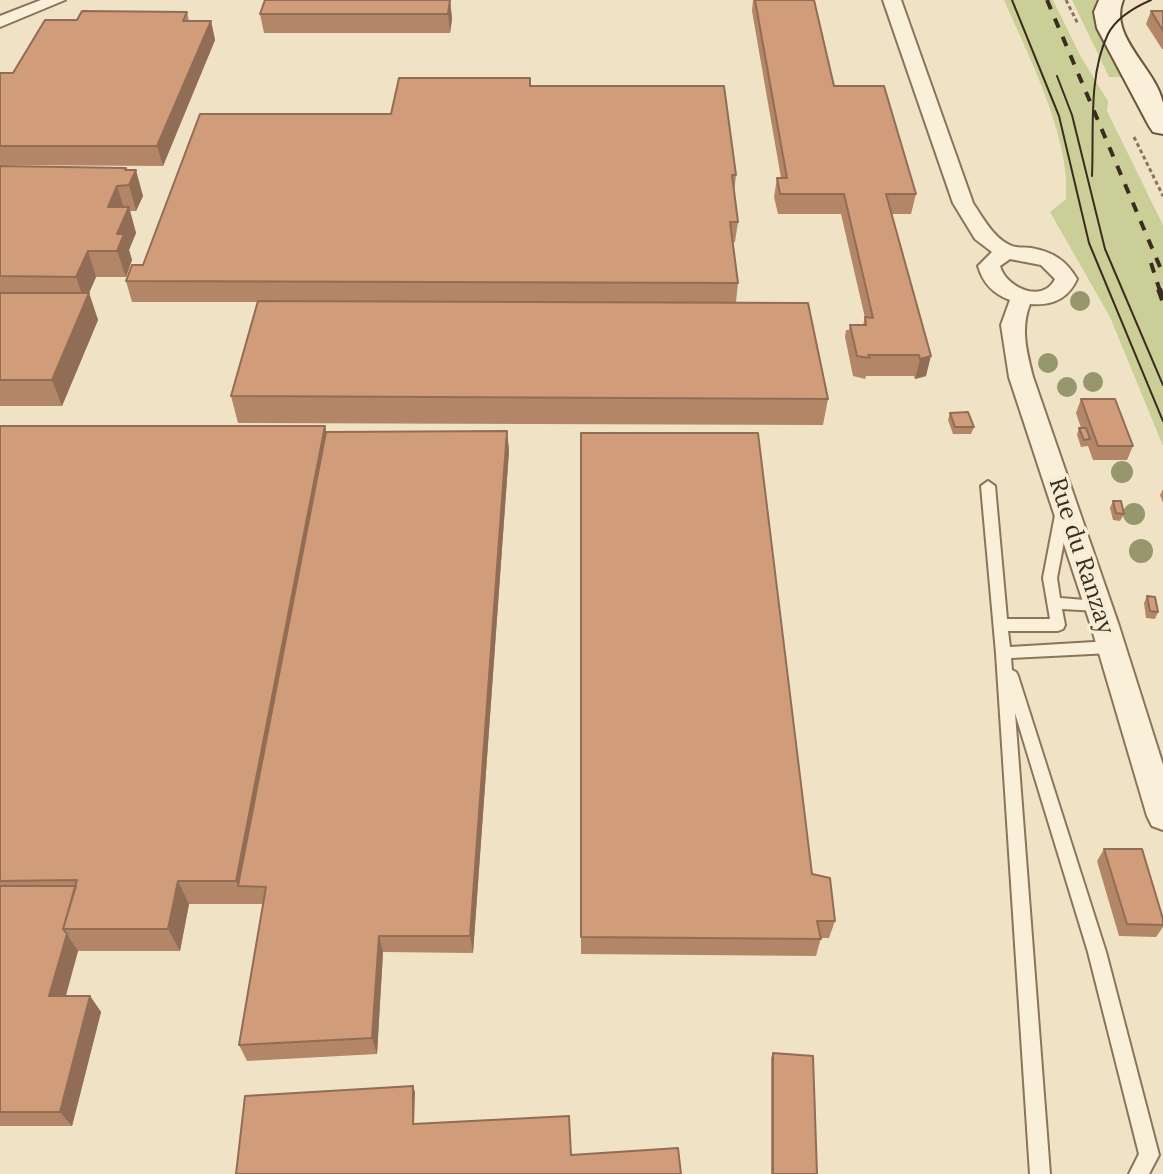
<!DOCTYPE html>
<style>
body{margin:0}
canvas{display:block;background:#f0e3c5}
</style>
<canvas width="1163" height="1174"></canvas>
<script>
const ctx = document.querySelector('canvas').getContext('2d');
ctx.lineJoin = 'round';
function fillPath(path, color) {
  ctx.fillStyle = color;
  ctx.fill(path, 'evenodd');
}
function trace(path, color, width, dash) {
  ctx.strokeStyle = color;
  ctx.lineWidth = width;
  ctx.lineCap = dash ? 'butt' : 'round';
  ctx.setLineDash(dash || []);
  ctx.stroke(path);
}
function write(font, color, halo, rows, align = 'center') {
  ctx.font = font + ' Lora,serif';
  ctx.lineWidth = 7;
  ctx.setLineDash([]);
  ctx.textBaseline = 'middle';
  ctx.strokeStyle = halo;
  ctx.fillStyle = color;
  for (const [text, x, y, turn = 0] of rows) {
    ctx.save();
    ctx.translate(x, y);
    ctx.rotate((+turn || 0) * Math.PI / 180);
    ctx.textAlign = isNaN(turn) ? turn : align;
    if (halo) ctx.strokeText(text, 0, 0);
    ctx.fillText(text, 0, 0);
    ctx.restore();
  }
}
fillPath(new Path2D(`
 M1004 0H1053L1081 57 1108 101 1107 111 1163 225V446L1110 317 1050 212 1066 199C1071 138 1028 55 1004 0Z
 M1072 0H1096C1088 25 1114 56 1125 77H1109Z`), '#cacf98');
const lane = new Path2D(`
 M988 481 995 486 1007 619H1050L1043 578 1056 510 1063 505 1070 510 1057 578 1060 598 1098 601 1103 602 1105 606 1103 610 1098 611 1062 609 1065 625 1063 629 1058 631H1008L1010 647 1111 641 1116 643 1118 647 1116 651 1111 653 1011 658 1012 670 1016 672 1018 676 1106 952 1159 1155 1149 1174H1129L1139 1154 1088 952 1015 713 1050 1174H1030L996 653 981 486Z`);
const street = new Path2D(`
 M41 0H65L0 27V16Z
 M883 0H901L973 203C983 218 994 239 1012 246 1017 248 1025 247 1031 248 1053 252 1066 260 1077 279 1068 299 1052 306 1030 304 1020 329 1027 353 1033 377L1119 626 1163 765V830L1152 826 1147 816 1091 626 1009 377 1001 325 1010 300C993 294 983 283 978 266L992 252 975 239 953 203ZM1010 259 1041 265 1055 279C1043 304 1006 288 1000 266Z`);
const secondary = new Path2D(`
 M1099 0H1123C1108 37 1156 68 1163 103 1163 112 1163 124 1163 134L1153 132 1149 126 1097 28 1094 12Z`);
trace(lane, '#8c745a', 4);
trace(street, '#8c745a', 4);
trace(secondary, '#6e553d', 4);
trace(new Path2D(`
 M1066 0 1078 24
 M1134 137 1163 196`), '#8c745a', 3, [4, 3]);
fillPath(lane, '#faf0d9');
fillPath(street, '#faf0d9');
fillPath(secondary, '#faf0d9');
trace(new Path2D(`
 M1012 0 1059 116 1089 243 1163 421
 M1057 76 1072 115 1105 249 1163 385
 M1092 176C1094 132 1088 75 1108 34 1116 18 1135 7 1151 0`), '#3c2c1f', 2);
trace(new Path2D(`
 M1047 0 1163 274
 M1151 263 1160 291`), '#3c2c1f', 4, [10, 10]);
trace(new Path2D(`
 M1159 289 1163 300`), '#3c2c1f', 6, [13, 13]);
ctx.fillStyle = '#96976c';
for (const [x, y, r] of [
 [1080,301,10],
 [1048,363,10],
 [1093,382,10],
 [1067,387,10],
 [1122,472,11],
 [1134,514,11],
 [1141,551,12]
]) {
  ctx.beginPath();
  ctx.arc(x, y, r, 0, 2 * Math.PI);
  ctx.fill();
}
fillPath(new Path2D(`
 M450 0 452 19 450 33H264L260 14Z
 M753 0H755L834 86 916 194 911 214H892L926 376 915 379 914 376H866L865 379 853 376 845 337 846 330H849L850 325H863L865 318 841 214H778L774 197 777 178H781L752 11Z
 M1151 11H1163V49H1162L1146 24Z
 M187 12 189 21H211L215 40 163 166 0 165V73H13L77 20Z
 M530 86 736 175 734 195 738 222 735 242H733L738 283 736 302 828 399 823 425 238 423 231 396 257 302H132L126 281 143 265 391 114Z
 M0 166 127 170 143 196 136 211H130L136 233 129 250 132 260 126 277H96L89 293 98 320 62 406H0Z
 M1081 399 1133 446 1127 460H1093L1088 446 1081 447 1077 435 1079 428H1081L1076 413Z
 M950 413 974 427 971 434H953L948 420Z
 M0 426H325L326 432 507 431 509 451 473 953 383 952 377 1054 247 1061 239 1045 263 904H189L180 951H78L66 996H90L101 1012 72 1126H0Z
 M581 433 812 874 835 921 829 938H821L816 956 581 954Z
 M1163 489V503L1160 495Z
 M1113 501 1124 514 1120 521 1113 520 1110 508Z
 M1147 596 1158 612 1155 619 1146 618 1144 603Z
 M1104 849 1163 919V927L1156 937 1119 936 1097 861Z
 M773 1053 817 1174H771V1058Z`), '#b38668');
fillPath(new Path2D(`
 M450 0 452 19 450 33 448 14Z
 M211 21 215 40 163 166 157 146Z
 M126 168 130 182 136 170 143 196 136 211 125 170Z
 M117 186 125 211 108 207Z
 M129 207 136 233 129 250 132 260 126 277 117 251V234Z
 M88 251 96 277 89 293 98 320 62 406 52 380 85 303 76 277Z
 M931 356 926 376 915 379 920 359Z
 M325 426 330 453 238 886 236 881Z
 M507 431 509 451 473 953 470 936Z
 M178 881 189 904 180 951 168 929Z
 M67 934 78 951 61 1012 49 996Z
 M379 936 383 952 377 1054 372 1038Z
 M90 996 101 1012 72 1126 60 1112Z
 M413 1086 415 1092 414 1128 413 1124Z`), '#926d55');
const building = new Path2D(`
 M265 0H450L448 14H260Z
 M755 0H814L834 86H884L916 194H886L931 356 920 359 919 355H868L870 358 857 356 850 325H866L865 317 873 318 844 194H780L777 178H787Z
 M82 11 187 12 183 21H211L157 146H0V73H13L45 20H77Z
 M1151 11H1163V31Z
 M399 78H530V86H724L736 175H732L738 222H730L738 283 126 281 132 265H143L200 114H391Z
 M0 166 126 168 125 170H136L129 185 117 186 108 207H129L117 234H124L117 251H88L76 277 0 276Z
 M0 293H89L52 380H0Z
 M258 301 808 303 828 399 231 396Z
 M1081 399H1115L1133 446H1098Z
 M968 412 974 427H955L950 413Z
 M0 426H325L236 881H178L168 929H63L77 880 0 881Z
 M1079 428H1086L1090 439 1084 440Z
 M507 431 470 936H379L372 1038 239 1045 266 887 238 886 326 432Z
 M581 433H758L812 874 830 878 835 921H817L821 939 581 937Z
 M1113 501H1121L1124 514 1116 513Z
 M1147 596 1155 597 1158 612 1150 611Z
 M1104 849H1142L1163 919V925L1127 924Z
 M0 886H76L63 929 67 934 49 996H90L60 1112H0Z
 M773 1053 813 1056 817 1174H773Z
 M413 1086V1124L569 1116 571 1155 678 1148 681 1174H236L245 1096Z`);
fillPath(building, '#d09c79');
trace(building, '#926d55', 2);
write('24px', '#3c2c1f', '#f7edd5', [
 ["Rue du Ranzay",1081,556,72]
]);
</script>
